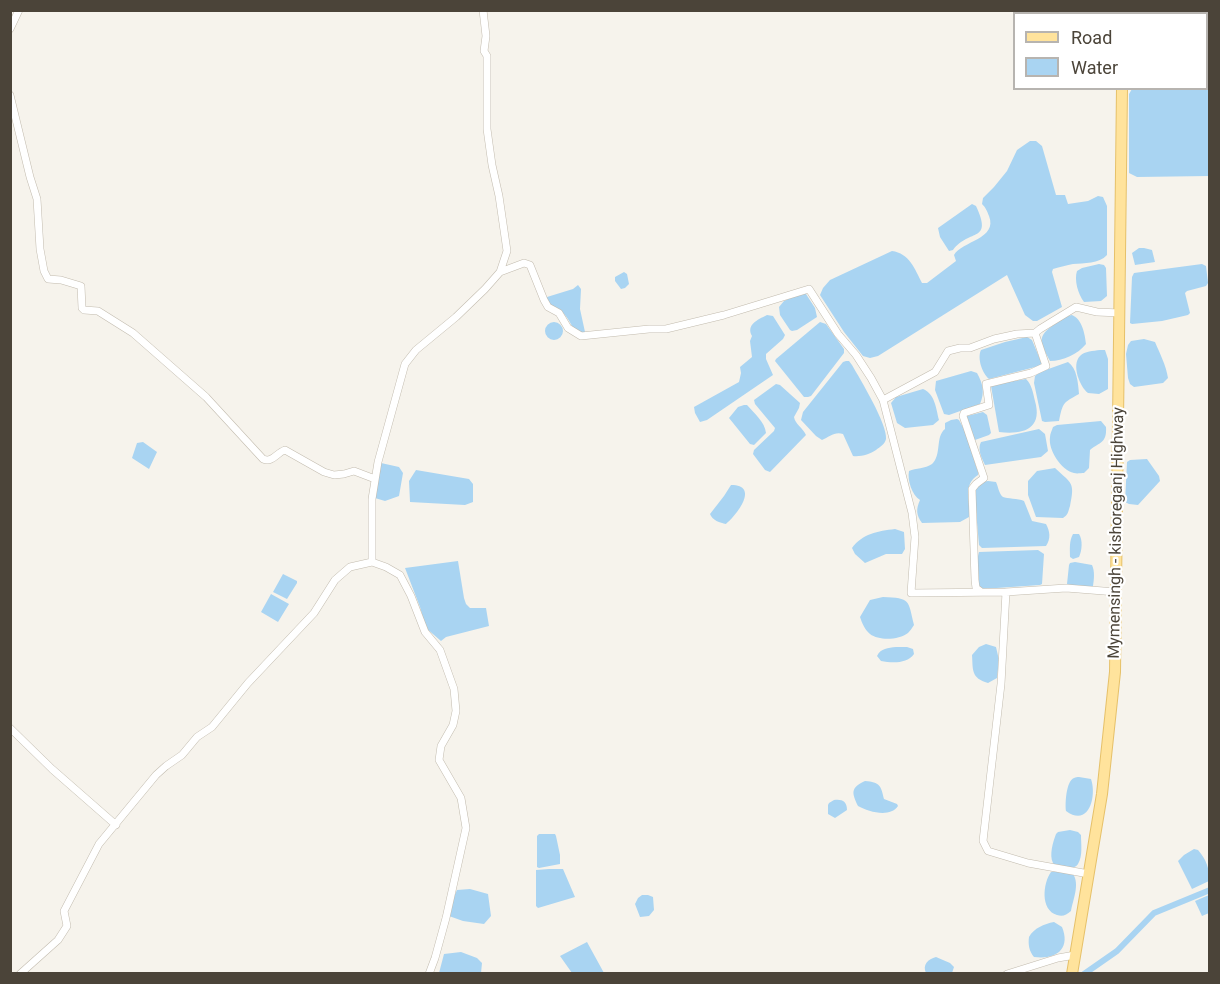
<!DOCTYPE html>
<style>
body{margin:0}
#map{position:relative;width:1220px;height:984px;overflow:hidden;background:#f6f3ec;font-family:Roboto,sans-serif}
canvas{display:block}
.frame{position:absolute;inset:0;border:12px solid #4b4439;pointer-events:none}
.legend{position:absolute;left:1013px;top:12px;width:195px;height:78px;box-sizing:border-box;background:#fff;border:2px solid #b7b4b0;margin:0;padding:8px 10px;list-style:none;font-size:18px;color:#4b4439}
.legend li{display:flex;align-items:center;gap:12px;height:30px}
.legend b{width:30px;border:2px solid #b7b4b0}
</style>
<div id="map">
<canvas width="1220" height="984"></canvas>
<div class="frame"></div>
<ul class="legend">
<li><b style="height:8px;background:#ffe39c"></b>Road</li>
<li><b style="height:16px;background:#a9d4f2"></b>Water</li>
</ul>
</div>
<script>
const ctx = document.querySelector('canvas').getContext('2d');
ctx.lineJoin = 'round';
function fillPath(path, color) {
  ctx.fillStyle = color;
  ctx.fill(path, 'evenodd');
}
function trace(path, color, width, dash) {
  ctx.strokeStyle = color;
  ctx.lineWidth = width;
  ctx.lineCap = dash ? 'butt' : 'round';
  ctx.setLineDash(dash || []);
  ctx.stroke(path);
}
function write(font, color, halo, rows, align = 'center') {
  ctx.font = font + ' Roboto,sans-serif';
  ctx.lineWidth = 4.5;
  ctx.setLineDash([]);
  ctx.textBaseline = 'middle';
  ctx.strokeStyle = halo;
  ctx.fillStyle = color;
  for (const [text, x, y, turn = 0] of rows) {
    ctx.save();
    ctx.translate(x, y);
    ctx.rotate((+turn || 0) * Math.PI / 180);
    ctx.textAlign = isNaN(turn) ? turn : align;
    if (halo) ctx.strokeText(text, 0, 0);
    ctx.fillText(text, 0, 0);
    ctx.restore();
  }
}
fillPath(new Path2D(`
 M1207 29H1209V84H1207Z
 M1207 87H1210L1209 176 1137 177 1129 173V94L1132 89 1206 88Z
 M1030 141H1036L1042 146 1056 195H1065L1068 204 1088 201 1098 196 1103 197 1107 206V255C1099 264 1084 263 1073 264 1067 265 1060 267 1053 269L1052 272 1062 307 1037 321H1033L1025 315 1007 275 878 356 870 358 863 356 844 332 820 295 823 288 830 280 892 251C909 253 915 269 922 283H927L956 261 954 255C962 241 998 239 989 216 987 211 986 208 982 204L983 198 994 187 1007 171 1017 150Z
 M972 204 976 206C993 243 970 228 953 250L949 251 940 237 938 228Z
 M1139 248H1144L1152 250 1155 262 1135 265 1132 253Z
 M1099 264 1104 265 1106 268 1107 296 1101 301 1084 302C1078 294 1074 280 1077 271L1082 268Z
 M1202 264 1206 266 1208 283 1206 286 1187 291 1185 293 1190 313 1188 315 1162 321 1132 324 1130 323 1132 277 1134 273Z
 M624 272 627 274 629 284 625 288 621 289 615 281V277Z
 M578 285 581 289 580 309 585 332 580 334C571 329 571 321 564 314 557 306 547 309 547 297L573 289Z
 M799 294H806L815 308 817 317 797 330 792 331 790 330 780 315 779 307 784 301Z
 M767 315 773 316 785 335 783 339 766 354V359L773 375 707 420 700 422 695 413 694 407 739 382 741 373 740 367 752 357 750 341 752 336C746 325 757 320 767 315Z
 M1072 315C1082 319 1085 334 1086 344 1078 354 1063 361 1050 361 1040 342 1036 337 1055 324 1061 320 1066 316 1072 315Z
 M820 322 826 324 844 349V353L811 396 808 397H804L775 361 776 359Z
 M545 331a9 9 0 1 1 18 0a9 9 0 1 1-18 0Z
 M1027 337 1032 340 1042 364 1039 366 989 379C982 373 977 358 981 350L1005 342Z
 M1144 339 1155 342C1160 354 1166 365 1168 378L1163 383 1134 387 1130 384 1128 378 1126 354 1128 345 1131 341Z
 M1100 350H1105L1108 359V389L1099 394 1088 393C1080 387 1071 365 1080 356 1085 351 1093 351 1100 350Z
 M846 361H849L852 365C860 379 888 425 886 439 885 444 880 447 876 450 870 454 861 457 853 456L843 434C835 431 829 437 822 440L816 436 801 420 803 412 843 362Z
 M1068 362C1077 368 1078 383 1079 394 1063 403 1063 402 1059 421L1045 422 1042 421 1034 383 1035 376 1040 372Z
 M971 371 977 373C983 384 985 392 980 404L949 415 944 414 935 390 936 381Z
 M1026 379C1032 385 1033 393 1035 401 1043 429 1023 435 999 432L991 386 995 384Z
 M776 384 780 385 800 403 799 408 794 417C795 424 803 428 806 435L770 472 765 470 753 454 754 450 774 431 775 428 755 404 754 400Z
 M923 389C935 394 936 408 939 420L933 425 905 428 897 423 891 403 896 397Z
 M744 405H747C754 413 765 422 766 433L754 445 750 444 729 418 738 407Z
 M983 412 987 415 991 433 989 435 975 440 973 438 967 419V416Z
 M957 419 959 420 965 431 978 472V475C962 485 971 501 969 517L960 522 922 523C916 515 916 509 920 500 912 495 907 480 909 471 916 468 925 469 932 464 942 455 935 437 945 429V423L951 420Z
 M1101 421 1106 427C1107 443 1100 442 1090 450L1089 468 1084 473C1081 473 1077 474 1074 473 1061 470 1048 450 1050 437 1050 434 1052 430 1053 427L1057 425Z
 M1039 429 1045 434 1048 451 1041 457 985 465C982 459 977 449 981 442Z
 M143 442 157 452 149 469 132 458 137 443Z
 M1147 459 1159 476 1160 481 1138 505 1129 504 1125 502 1127 462 1130 460Z
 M381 463 399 467 403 473 399 496 385 501 375 498Z
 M1055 468C1072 484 1075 482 1070 506 1068 512 1068 515 1063 518L1036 517 1028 495V481L1037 471Z
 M416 470 469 479 473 484V502L465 505 410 502 409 481Z
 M988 481 996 482C998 486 999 494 1003 497 1007 499 1018 498 1024 501L1032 521 1046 524C1050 531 1051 539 1046 546L982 548 979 545 974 488 982 482Z
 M731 485C760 485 737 515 726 524 720 523 712 520 710 514L724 496Z
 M895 529 904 532 905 549 902 554H886L865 563 855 554 852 548C862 534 878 531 895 529Z
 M1073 534H1079C1083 540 1082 551 1079 557L1073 559 1070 557C1070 549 1069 541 1073 534Z
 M1038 550 1044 554 1042 584 1040 585 982 589C973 580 976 563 979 552Z
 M458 561 464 598 466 604 470 608H486L489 626 446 637 441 641 426 628 420 607 405 568Z
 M1075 562 1092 565C1095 571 1094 580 1093 586L1090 589 1069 586 1067 584 1069 565 1070 563Z
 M283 574 297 581V583L287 599 273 592Z
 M271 594 289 604 278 622 261 612Z
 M883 597C911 598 908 600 914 625 912 628 910 631 908 633 899 640 879 641 870 634 865 630 862 623 860 617L870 600Z
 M986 644 996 647 999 660 997 678 988 683C971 678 973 670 972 655L979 647Z
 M896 647H907L913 649 914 654C907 664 892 663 881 661L877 656C881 648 888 648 896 647Z
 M1079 777 1091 779C1097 796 1089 828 1066 811 1065 804 1066 781 1074 778 1076 777 1077 777 1079 777Z
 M865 781C880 782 881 786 884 799L897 804 898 806C890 818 869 812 858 806 852 793 850 788 865 781Z
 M834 800C842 799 847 801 847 810L835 818 828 814V805L829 803Z
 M1070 830 1078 832 1081 835C1081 844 1083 856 1078 864 1075 870 1057 871 1053 863 1049 855 1053 842 1056 834L1058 832Z
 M539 834H555L556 836 560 855V864L539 868 537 867V836Z
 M1194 849 1198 850C1206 859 1210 869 1209 881L1192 889 1178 861 1184 855Z
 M549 869H563L575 897 538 908 536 906V870Z
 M1056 871 1073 874C1080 884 1073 900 1071 911 1066 915 1063 917 1057 915 1040 910 1043 883 1051 872Z
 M470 889 488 894 491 916 484 924 463 921 449 916 451 903 457 890Z
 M642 895H648L653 897 654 910 649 916 640 917 635 904 638 898Z
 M1209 895V913L1202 916 1195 901Z
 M1054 922 1062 927C1071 949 1056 960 1034 957 1029 951 1028 944 1029 937 1034 928 1044 924 1054 922Z
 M587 942 604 973H572L560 956Z
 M461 952 477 958 482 963 481 973H439L444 954Z
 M936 957 950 963 954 967 952 973H926C922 965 928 959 936 957Z`), '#a9d4f2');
trace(new Path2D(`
 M1084 974 1117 951 1154 913 1210 890`), '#a9d4f2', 6);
const minor = new Path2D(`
 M10 29 19 10
 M10 95 30 177 37 199 40 249 44 271 48 279 61 280 81 286 82 308 84 310 98 311 133 333 206 397 263 459C273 463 276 453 285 450L324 472 334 475 344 474 354 471 375 479
 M500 272 524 263 530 265 544 300 548 307 559 313 568 328 581 336 649 329H666L724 315 809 289 838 334 856 355 871 378 883 400
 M980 591 976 588 975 580 972 489 976 484 984 478 963 416 964 413 989 405 986 384 1031 373 1046 366 1035 333 1040 329 1076 307 1097 312 1120 313
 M1006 592 911 593 915 537 912 513 883 400 935 372 948 351 960 348H970L994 339 1017 334 1035 333
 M10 728 52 769 116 825
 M1089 874 1028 863 988 851 983 841 1001 684 1006 592 1066 588 1116 592
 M20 974 58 940 67 926 64 911 99 844 156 775 166 766 182 755 197 737 212 727 248 683 314 613 335 580 350 567 372 562
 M429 974 435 958 446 918 466 828 461 798 439 760 441 746 453 725 456 711 454 689 440 650 425 632 411 596 400 575 386 567 372 562V499L378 462 405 364 416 350 456 317 485 289 500 272 507 251 499 196 492 165 487 129V56L484 51 486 36 483 10
 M1007 974 1058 958 1075 955`);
const primary = new Path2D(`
 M1123 14V10
 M1072 974 1102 794 1115 672 1122 88`);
trace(minor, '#c2bbae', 8);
trace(primary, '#e6c16a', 12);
trace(minor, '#fff', 7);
trace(primary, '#ffe39c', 10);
write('16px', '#4b4439', '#fff', [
 ["Mymensingh - kishoreganj Highway",1117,533,-89]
]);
</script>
